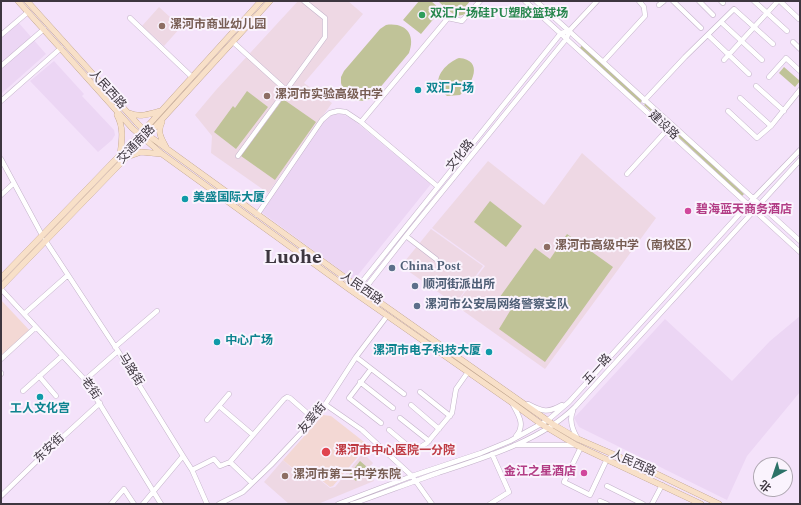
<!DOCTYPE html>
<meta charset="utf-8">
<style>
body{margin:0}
#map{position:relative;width:801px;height:505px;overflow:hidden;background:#f4e2fa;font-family:Spectral,"Noto Sans SC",serif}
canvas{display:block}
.frame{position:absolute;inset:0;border:2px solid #3d363f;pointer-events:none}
.north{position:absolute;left:753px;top:457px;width:40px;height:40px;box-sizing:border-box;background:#faf3fd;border:1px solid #aea7b1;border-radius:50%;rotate:220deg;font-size:11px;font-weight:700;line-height:16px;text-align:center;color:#3d363f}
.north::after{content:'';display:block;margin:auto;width:14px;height:18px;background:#2c7268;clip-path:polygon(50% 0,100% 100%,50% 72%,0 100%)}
</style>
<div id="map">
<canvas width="801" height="505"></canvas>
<div class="frame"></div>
<div class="north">北</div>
</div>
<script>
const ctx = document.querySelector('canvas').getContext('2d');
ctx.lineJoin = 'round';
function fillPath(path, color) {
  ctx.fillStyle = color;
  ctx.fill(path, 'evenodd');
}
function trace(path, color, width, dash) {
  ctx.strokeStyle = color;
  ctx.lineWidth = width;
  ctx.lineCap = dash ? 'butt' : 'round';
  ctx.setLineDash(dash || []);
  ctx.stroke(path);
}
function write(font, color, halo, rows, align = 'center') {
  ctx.font = font + ' Spectral,"Noto Sans SC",serif';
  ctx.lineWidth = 4;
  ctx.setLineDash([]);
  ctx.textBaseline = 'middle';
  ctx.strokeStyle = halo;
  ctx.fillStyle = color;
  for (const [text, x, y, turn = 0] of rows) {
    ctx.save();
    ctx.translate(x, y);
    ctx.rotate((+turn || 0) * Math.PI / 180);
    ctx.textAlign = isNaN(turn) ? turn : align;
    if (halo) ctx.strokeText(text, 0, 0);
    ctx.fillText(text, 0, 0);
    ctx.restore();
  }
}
fillPath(new Path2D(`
 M18 22 46 54 1 94V37Z
 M54 61 84 94 82 96 114 130 115 135 112 140 98 152 30 81Z
 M335 114H341L351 118 431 184 354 280 261 212 325 118Z
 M800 316V392L747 456 727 500 579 427 574 418 665 319 732 381 770 341Z`), '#ecd6f4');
fillPath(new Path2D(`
 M298 1H348L363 14 304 83 332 103 268 193 211 153 212 136 195 115 216 90Z
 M159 7 181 27 164 46 142 26Z
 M582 153 656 218 545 369 455 305 485 266 432 228 488 161 544 205Z
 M431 229 483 266 455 304 401 266Z
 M363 453 373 463 368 469 374 481 318 504H289L264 482 283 460 305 480 311 473 330 488 335 487Z`), '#eed8e4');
fillPath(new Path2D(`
 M1 300 32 333 1 362Z
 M323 415 331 416 368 445 333 486 330 487 311 472 305 479 283 460Z`), '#f3d8d4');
fillPath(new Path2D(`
 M419 1H431L441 10 421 34 403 20Z
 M438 1H470L463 10 466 13C456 21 446 8 438 1Z
 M386 25C406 22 416 35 409 53L373 96 369 99 363 101 355 100 348 96 343 90 341 83V77L344 71 380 29Z
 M582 45 643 100 640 103 580 48Z
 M459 58C484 60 473 84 460 95L447 96C445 94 441 91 440 89 433 76 448 62 459 58Z
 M784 67 800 81 795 87 779 73Z
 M247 91 268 107 236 149 214 132 233 106 235 108Z
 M283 99 316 122 275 180 241 156Z
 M646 103 744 194 742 196 644 105Z
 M490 201 522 226 506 247 474 222Z
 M567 234 613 267 545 362 499 329 510 311 497 301 535 248 550 259Z
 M360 461 367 467 356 481 349 475Z`), '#c0c398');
const minor = new Path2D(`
 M525 1 800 252
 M536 1 800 241
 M673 1 701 28
 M699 1 713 15
 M721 1 723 3
 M754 1 787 31
 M780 1 799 19
 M659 5 664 1
 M130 18 192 77
 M721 22 762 60
 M1 35 28 12
 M708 35 749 74
 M233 42 286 90
 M793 42 800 49
 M724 60 778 1
 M603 62 645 16 644 7 639 1
 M1 66 44 29
 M769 77 786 58 800 71
 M756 86 784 111
 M740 98 771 126
 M1 101 61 48
 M644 101 685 57 734 9 773 44
 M728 111 757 138 771 126 800 90
 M361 122 448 18 462 21 480 1
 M238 156 325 37V18L304 1
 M1 159 42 235
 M627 174 667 130
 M1 195 14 183
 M257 215 322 120 330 113 338 111 346 112 361 122 437 186
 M406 236 436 259
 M45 240 118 351 183 456 192 470 207 504
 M358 287 561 33 569 31
 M1 289 85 380 161 504
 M363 291 406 236 567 38 569 31 597 1
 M24 314 68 275
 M115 347 157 311
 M356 357 404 394
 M1 359 36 327
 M371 369 349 398 381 423
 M1 373V374
 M39 376 56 396
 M85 380 118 351
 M360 382 393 408
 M23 391 62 356
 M420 392 450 416
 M512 403C518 414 526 425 516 436
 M528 404C543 412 548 413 562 405
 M326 405 362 430 412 476 432 504
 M411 405 439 429
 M219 406 253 435
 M573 411C569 420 573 431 578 439
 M400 418 429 441
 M207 420 229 394
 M389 430 414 451 427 443 452 413 456 389 468 372
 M515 445H575
 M581 447 564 482 590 495 607 459
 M192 470 214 459 220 466 230 462
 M252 483 230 462 284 399 287 397 290 398 314 419
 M607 486 643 504
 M1 496 42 456 100 403
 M600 501 607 504
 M111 504 124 489 134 504
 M143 504 183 456
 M219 504 243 492 271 465 319 414 356 357 387 316
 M338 504 412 476 481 453 510 441 548 420 569 402 753 199 800 150
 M352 504C381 494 409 483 438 473 483 458 541 441 575 407L800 160
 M490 504 509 492 492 454
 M652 504 662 485`);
const major = new Path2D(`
 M18 1 132 128 162 154 349 289 511 402 541 424 576 445 701 504
 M27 1 137 123 152 138 358 287 554 425 578 439 638 465 719 504
 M129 113C140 118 149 114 161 111
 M117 115C124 128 122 140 120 155
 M162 122C157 132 161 138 166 147
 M127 157 141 152 162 154
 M1 278 144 130 261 1
 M1 287 144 139 270 1`);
trace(minor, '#c2b1c8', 5.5);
trace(major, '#b49880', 6);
trace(minor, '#fff', 4.5);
trace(major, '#f8e0c8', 5.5);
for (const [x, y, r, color] of [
 [422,15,4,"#2e9e5b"],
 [162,26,4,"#8d6e63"],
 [418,90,4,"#0f9aa8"],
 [267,96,4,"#8d6e63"],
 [185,199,4,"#0f9aa8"],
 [688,211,4,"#d1479c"],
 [547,247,4,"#8d6e63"],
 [392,268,4,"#5c6f8a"],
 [415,286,4,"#5c6f8a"],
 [417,306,4,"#5c6f8a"],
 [217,342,4,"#0f9aa8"],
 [489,352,4,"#0f9aa8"],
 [40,397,4,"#0f9aa8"],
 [326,452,5,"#e0444e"],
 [584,473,4,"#d1479c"],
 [285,476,4,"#8d6e63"]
]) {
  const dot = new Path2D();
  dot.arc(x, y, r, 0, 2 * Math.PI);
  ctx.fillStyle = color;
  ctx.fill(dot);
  trace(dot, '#faf3fd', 1.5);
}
write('bold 12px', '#27864d', '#faf3fd', [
 ["双汇广场硅PU塑胶篮球场",430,15]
], 'left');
write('bold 12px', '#785e54', '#faf3fd', [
 ["漯河市商业幼儿园",170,26],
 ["漯河市实验高级中学",275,96],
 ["漯河市高级中学（南校区）",555,247],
 ["漯河市第二中学东院",293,476]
], 'left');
write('12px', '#3d363f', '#faf3fd', [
 ["人民西路",107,90,48],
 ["建设路",663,126,43],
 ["交通南路",137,145,-46],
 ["文化路",461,156,-51],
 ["人民西路",361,289,35],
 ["马路街",130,370,58],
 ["五一路",598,370,-48],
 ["老街",90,389,55],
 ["友爱街",313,419,-50],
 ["东安街",50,449,-43],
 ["人民西路",633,464,24]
]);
write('bold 12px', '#0d838f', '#faf3fd', [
 ["双汇广场",426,90],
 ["美盛国际大厦",193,199],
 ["中心广场",225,342],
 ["漯河市电子科技大厦",481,352,"right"],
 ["工人文化宫",40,410,"center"]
], 'left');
write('bold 12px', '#b23c85', '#faf3fd', [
 ["碧海蓝天商务酒店",696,211],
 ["金江之星酒店",576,473,"right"]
], 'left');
write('bold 12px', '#4e5e75', '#faf3fd', [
 ["China Post",400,268],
 ["顺河街派出所",423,286],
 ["漯河市公安局网络警察支队",425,306]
], 'left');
write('bold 12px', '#be3a42', '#faf3fd', [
 ["漯河市中心医院一分院",335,452]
], 'left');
write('bold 20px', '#3d363f', '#faf3fd', [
 ["Luohe",293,259]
]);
</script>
